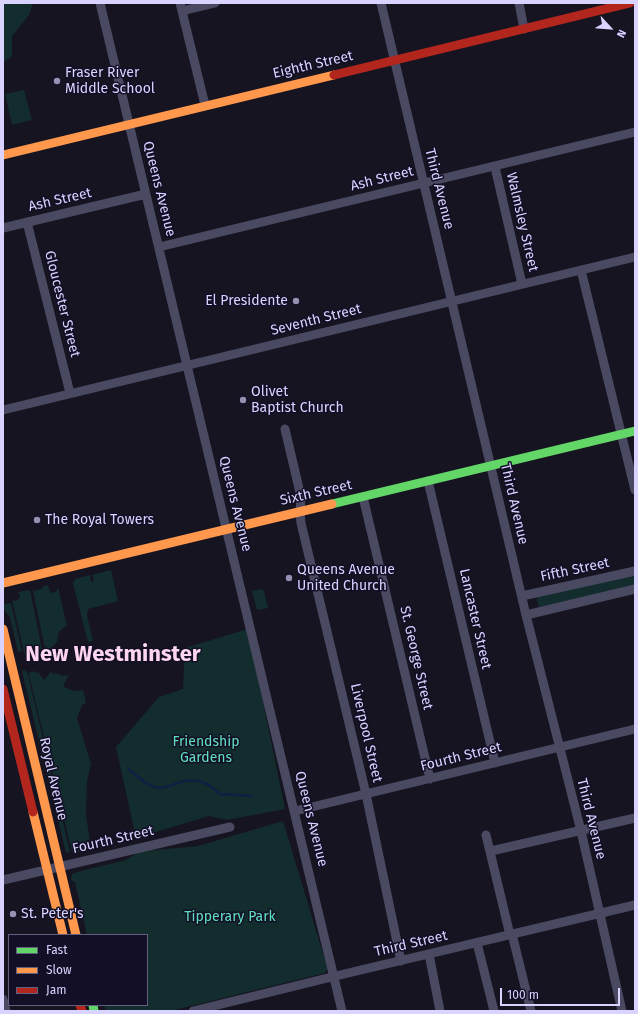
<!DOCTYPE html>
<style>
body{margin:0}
#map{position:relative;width:638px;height:1014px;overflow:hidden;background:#161421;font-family:"Fira Sans",sans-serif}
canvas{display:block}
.frame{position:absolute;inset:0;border:4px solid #d9d4ff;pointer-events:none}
.legend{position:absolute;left:8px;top:934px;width:140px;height:72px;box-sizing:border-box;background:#130f26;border:1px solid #625e7d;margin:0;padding:5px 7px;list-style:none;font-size:12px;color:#d9d4ff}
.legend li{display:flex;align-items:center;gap:8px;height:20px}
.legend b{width:20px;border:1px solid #625e7d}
.north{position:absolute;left:590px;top:8px;width:40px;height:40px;-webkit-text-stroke:3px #130f26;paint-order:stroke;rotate:116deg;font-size:11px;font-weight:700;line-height:16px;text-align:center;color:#d9d4ff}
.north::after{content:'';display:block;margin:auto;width:14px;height:18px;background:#d9d4ff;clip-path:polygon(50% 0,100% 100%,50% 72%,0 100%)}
.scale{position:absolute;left:500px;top:988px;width:120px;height:18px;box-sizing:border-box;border:2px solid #d9d4ff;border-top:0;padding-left:5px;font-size:12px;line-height:14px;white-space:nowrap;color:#d9d4ff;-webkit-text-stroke:3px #130f26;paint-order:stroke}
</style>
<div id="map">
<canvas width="638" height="1014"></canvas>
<div class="frame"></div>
<ul class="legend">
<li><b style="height:5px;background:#63d668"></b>Fast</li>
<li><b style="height:5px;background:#ff974d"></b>Slow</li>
<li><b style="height:5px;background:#b3261e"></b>Jam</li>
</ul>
<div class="north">N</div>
<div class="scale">100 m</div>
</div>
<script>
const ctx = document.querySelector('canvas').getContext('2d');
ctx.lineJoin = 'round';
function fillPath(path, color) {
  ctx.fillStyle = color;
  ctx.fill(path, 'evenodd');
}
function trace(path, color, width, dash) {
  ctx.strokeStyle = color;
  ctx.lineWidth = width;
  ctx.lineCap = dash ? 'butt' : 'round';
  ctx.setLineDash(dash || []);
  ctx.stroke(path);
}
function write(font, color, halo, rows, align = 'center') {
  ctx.font = font + ' "Fira Sans",sans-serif';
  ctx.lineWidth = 3;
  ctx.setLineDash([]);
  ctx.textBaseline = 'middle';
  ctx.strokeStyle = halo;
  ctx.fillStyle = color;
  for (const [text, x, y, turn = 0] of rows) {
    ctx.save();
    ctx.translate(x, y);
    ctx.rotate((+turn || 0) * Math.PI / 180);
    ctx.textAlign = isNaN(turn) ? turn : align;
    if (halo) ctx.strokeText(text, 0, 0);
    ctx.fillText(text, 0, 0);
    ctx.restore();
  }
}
fillPath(new Path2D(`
 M3 3H33L29 15 12 36V56L3 63Z
 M24 90 32 120 12 125 5 94Z
 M111 570 118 601 88 609 87 615 93 641 88 642 73 584 75 579 90 575 91 582 94 581 92 575Z
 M635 573V586L539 607 537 599V597Z
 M48 585 49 590 52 593 56 592 58 587 67 626C61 629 56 633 58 641L50 650 47 648 45 649 33 591 42 589V587Z
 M262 589 264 591 268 608 257 610 252 591Z
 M30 590 42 650 36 648 34 658 32 659 31 662 26 661 12 600 15 601 19 599 20 595 18 592Z
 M11 603 22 651 18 652 10 617 5 611 3 604Z
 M248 629 285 809 227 820 209 816 136 838 116 747 159 697 183 689 185 648Z
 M24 670 27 672 28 675 70 852 66 853 22 671Z
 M34 671 36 673 38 672 44 680 51 672 54 674 55 673 63 676 69 675 64 684V687L74 691 83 690 86 703 82 705 77 718 91 764 87 781 86 814 91 849 74 853 72 852 29 675V673Z
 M283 821 327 967V970L325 973 170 1011H106L104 1005H147V935H87L75 882 71 880 72 874 77 872 126 860 137 853 144 851 198 846Z`), '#132c2d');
trace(new Path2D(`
 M128 768C137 776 147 787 160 788 167 788 174 784 181 782 196 777 209 783 220 794L252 796`), '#0d2144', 2.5);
trace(new Path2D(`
 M100 3 342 1011
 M180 3 205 105
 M381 3 526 615 581 831 622 1011
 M519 3 524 29
 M182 11 215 3
 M495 167 522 284
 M27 222 70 393
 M3 228 146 194
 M159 247 635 132
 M581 270 635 490
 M3 410 635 257
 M285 429 301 497 300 512 301 523 366 794 401 961
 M428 481 495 763
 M363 497 430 779
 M522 596 635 571
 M526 615 635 589
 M295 811 635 729
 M486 835 510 935
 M491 851 635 818
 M3 880 230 827
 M512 934 531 1011
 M477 943 494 1011
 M429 954 440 1011
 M3 999 6 1011
 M193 1011 344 974 635 905`), '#4a4962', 9);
trace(new Path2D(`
 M332 504 635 431
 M93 1005 94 1011`), '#63d668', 9);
trace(new Path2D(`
 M3 155 334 75
 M3 583 332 504
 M3 629 76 935
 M33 812 63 935`), '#ff974d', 9);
trace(new Path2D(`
 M334 75 630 3
 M3 689 33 812
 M80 1005 82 1011`), '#b3261e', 9);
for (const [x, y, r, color] of [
 [57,81,4,"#9591b1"],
 [296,301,4,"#9591b1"],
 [243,400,4,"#9591b1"],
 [37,520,4,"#9591b1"],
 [289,578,4,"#9591b1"],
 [13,914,4,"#9591b1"]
]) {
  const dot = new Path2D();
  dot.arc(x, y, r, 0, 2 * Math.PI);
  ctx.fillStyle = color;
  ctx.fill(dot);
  trace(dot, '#130f26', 1.5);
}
write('14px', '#d9d4ff', '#130f26', [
 ["Eighth Street",313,65,-13],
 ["Ash Street",382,179,-14],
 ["Queens Avenue",159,189,76],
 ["Third Avenue",439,189,76],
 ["Ash Street",60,200,-13],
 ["Walmsley Street",522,222,77],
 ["Gloucester Street",62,304,76],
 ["Seventh Street",316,320,-14],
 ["Sixth Street",316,493,-13],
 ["Queens Avenue",235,504,76],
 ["Third Avenue",514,504,77],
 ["Fifth Street",575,570,-12],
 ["Lancaster Street",475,619,77],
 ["St. George Street",416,658,77],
 ["Liverpool Street",366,733,77],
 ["Fourth Street",461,757,-14],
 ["Royal Avenue",53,779,77],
 ["Queens Avenue",311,819,76],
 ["Third Avenue",591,819,76],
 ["Fourth Street",113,840,-13],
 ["Third Street",411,944,-13]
]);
write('14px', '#d9d4ff', '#130f26', [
 ["Fraser River",65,73],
 ["Middle School",65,89],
 ["El Presidente",288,301,"right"],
 ["Olivet",251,392],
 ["Baptist Church",251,408],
 ["The Royal Towers",45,520],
 ["Queens Avenue",297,570],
 ["United Church",297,586],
 ["St. Peter's",21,914]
], 'left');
write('14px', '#5fe0c0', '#130f26', [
 ["Friendship",206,742],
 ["Gardens",206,758],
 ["Tipperary Park",230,917]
]);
write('bold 22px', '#ffd6f0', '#130f26', [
 ["New Westminster",113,655]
]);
</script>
